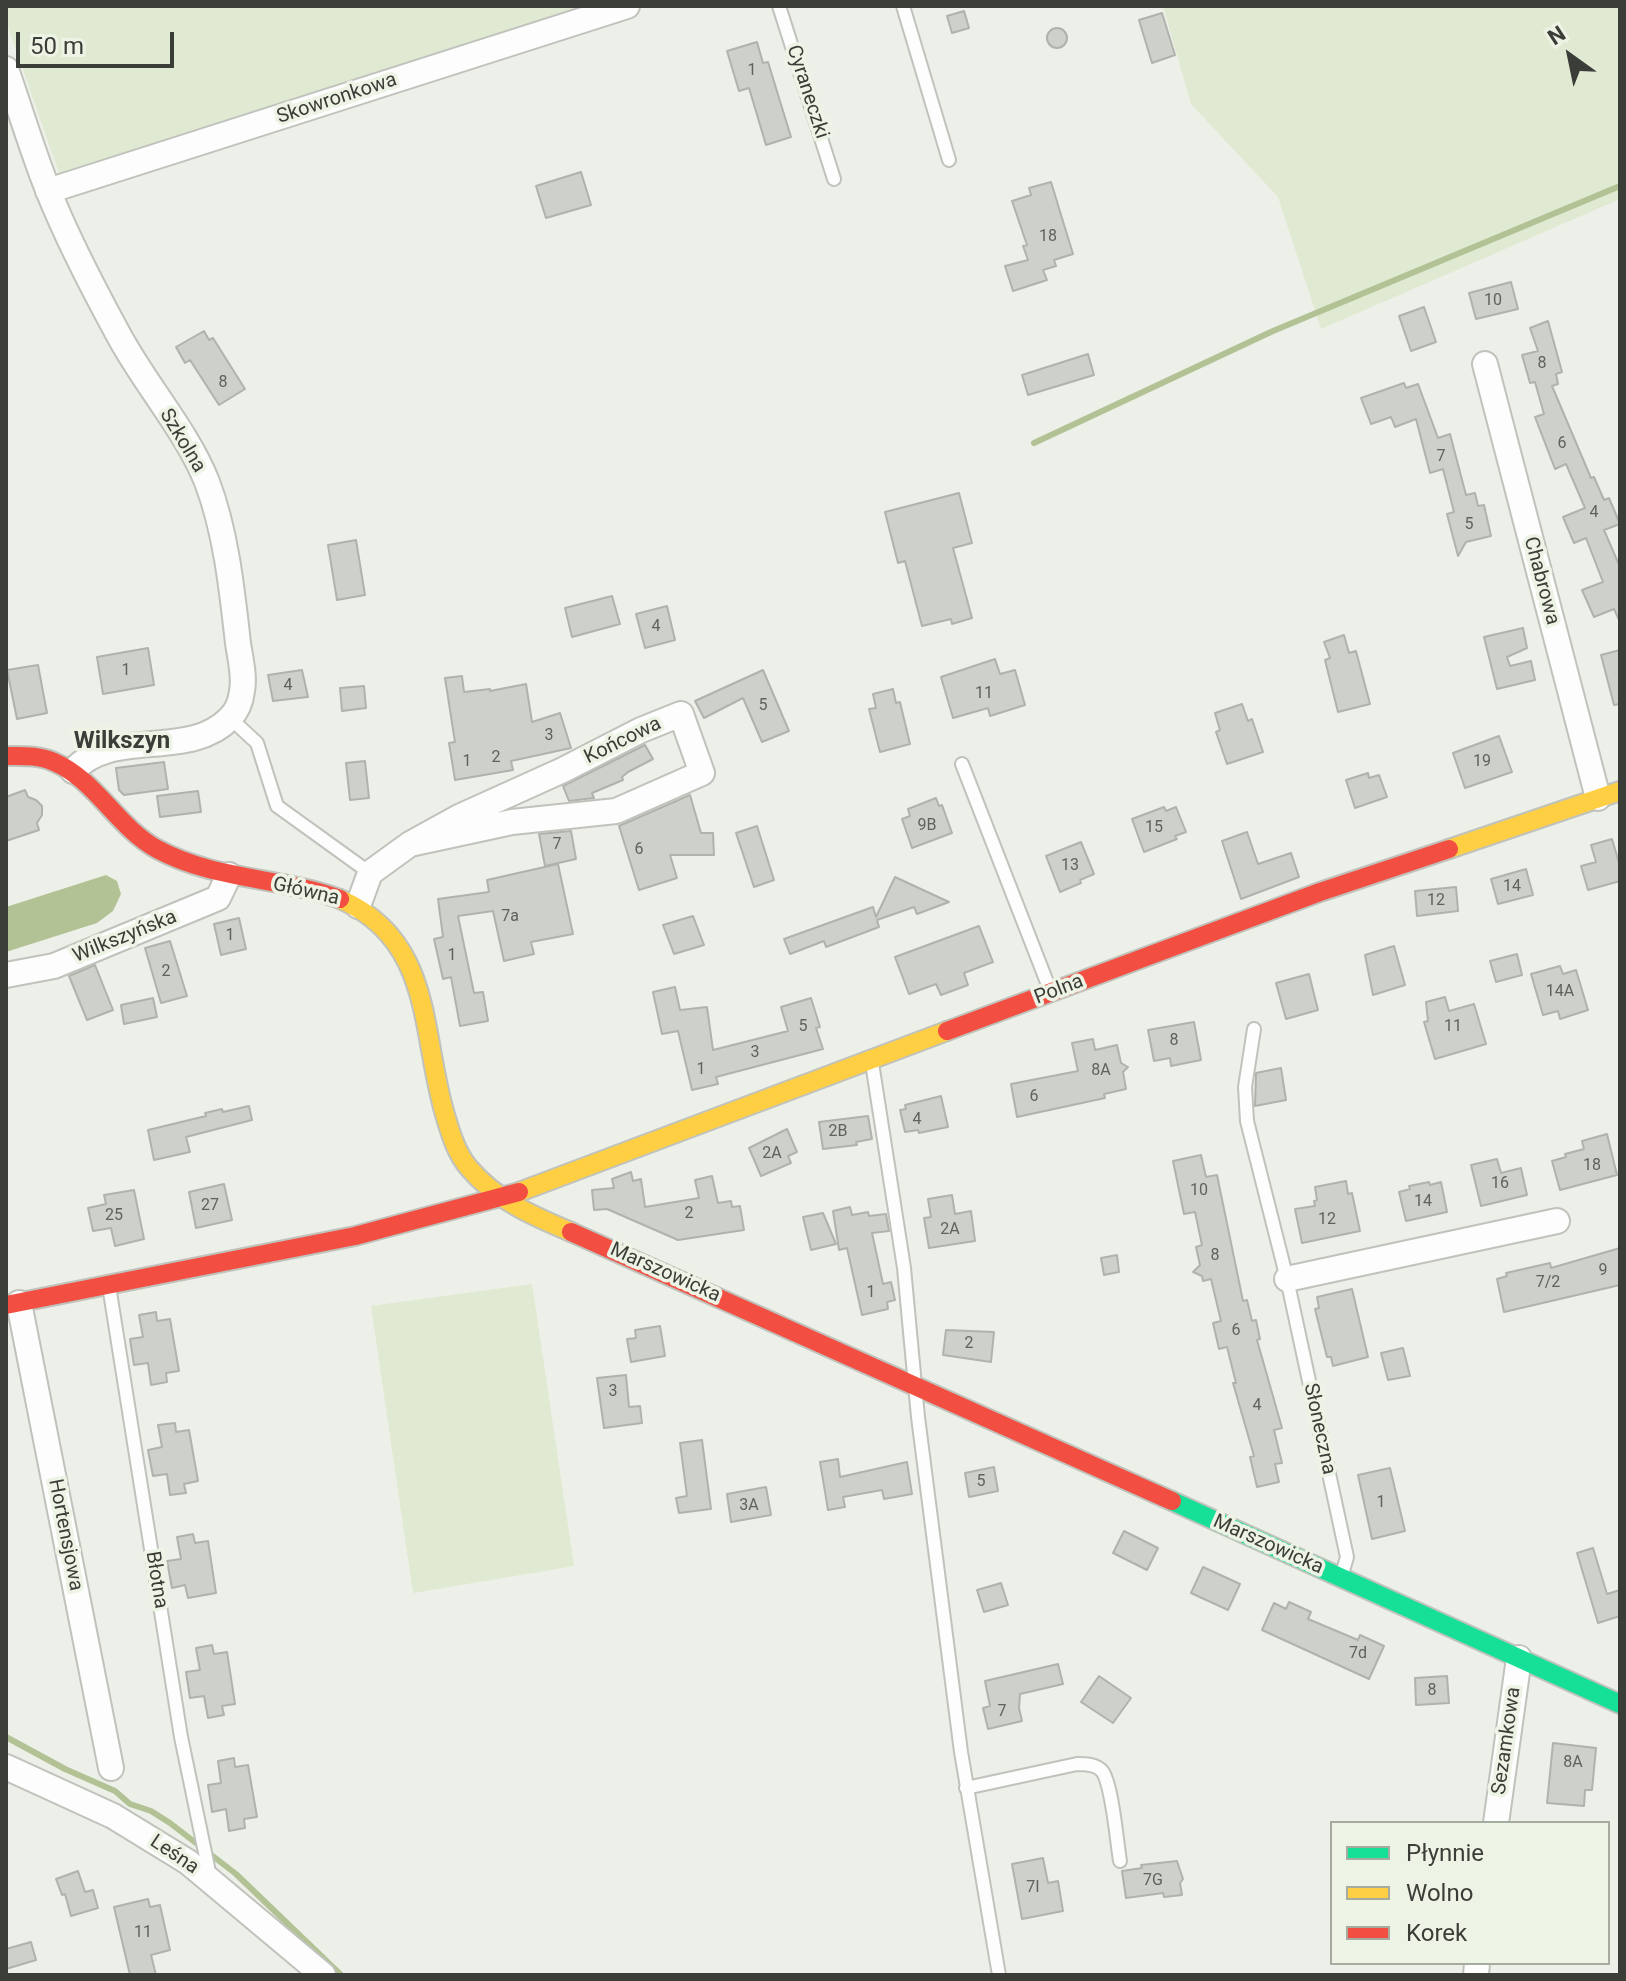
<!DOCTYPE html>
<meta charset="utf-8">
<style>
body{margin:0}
#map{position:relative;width:1626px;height:1981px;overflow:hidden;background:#edf0e8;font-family:Roboto,sans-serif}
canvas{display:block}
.frame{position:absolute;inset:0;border:8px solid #3b3e38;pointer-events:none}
.legend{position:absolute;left:1330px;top:1821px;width:280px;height:144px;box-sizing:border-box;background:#eef4e5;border:2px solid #a6aba0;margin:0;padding:10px 14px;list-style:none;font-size:24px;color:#3b3e38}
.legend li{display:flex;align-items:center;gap:16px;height:40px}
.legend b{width:40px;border:2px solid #a6aba0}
.north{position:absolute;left:1530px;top:16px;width:80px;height:80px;-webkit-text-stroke:6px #eef4e5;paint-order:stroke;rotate:327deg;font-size:22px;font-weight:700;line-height:32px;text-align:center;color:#3b3e38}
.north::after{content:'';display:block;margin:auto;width:28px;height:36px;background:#3b3e38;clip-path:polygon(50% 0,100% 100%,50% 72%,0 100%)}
.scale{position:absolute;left:16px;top:32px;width:158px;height:36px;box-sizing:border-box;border:4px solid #3b3e38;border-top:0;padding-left:10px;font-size:24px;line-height:28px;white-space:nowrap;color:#3b3e38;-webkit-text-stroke:6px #eef4e5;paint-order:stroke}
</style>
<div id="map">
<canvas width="1626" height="1981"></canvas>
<div class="frame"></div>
<ul class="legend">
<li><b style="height:10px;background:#16e098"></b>Płynnie</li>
<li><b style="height:10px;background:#ffcf43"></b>Wolno</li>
<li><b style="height:10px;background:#f24e42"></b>Korek</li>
</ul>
<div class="north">N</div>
<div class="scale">50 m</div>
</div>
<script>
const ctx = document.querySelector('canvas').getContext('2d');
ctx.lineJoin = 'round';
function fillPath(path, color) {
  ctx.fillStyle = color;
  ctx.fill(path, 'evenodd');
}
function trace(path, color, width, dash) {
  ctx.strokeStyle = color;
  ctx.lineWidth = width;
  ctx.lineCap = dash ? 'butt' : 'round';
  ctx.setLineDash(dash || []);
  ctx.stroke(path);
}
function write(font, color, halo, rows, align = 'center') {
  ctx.font = font + ' Roboto,sans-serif';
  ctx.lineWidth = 7;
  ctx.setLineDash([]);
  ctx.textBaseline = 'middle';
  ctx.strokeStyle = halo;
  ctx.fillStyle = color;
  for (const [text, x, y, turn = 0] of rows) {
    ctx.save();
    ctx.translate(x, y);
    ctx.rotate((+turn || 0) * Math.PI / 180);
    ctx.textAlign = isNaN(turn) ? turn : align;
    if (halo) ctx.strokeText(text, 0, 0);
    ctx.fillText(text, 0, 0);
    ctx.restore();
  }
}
fillPath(new Path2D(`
 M6 6H581L59 173 6 21Z
 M1163 6H1620V199L1321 329 1278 197 1191 104Z
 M532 1284 574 1566 413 1593 371 1306Z`), '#e0e9d1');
fillPath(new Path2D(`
 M106 875 117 881 121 894 113 911 97 923 6 952V907Z`), '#b3c295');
trace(new Path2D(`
 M1034 443 1273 331 1620 186
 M6 1737 65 1769 115 1791 130 1804 151 1811 170 1823 236 1874 341 1975`), '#b3c295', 6);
const building = new Path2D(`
 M964 11 969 28 952 33 947 16Z
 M1162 13 1175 55 1152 63 1139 20Z
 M1047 38a10 10 0 1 1 20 0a10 10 0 1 1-20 0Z
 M757 42 763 63 768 62 791 137 766 145 749 88 739 91 727 51Z
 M581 172 591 205 546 218 536 186Z
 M1051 182 1073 254 1054 260 1056 266 1043 270 1047 280 1013 291 1005 266 1028 260 1023 246 1027 245 1012 201 1031 195 1029 188Z
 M1511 282 1518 309 1476 319 1469 293Z
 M1424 307 1436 342 1411 351 1399 316Z
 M1548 321 1562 372 1556 374 1558 384 1552 386 1591 478 1594 477 1604 500 1609 498 1620 524 1604 530 1620 567V622L1614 609 1594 617 1582 590 1603 582 1586 538 1574 543 1563 517 1585 508 1566 464 1555 469 1535 417 1544 414 1535 382 1530 383 1522 355 1538 351 1530 328Z
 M204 331 209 340 213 338 245 389 219 405 190 360 185 363 176 347Z
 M1088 354 1094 375 1028 395 1022 375Z
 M1404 383 1406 388 1418 384 1438 438 1450 434 1466 495 1475 493 1478 506 1484 505 1491 536 1466 542 1458 556 1447 514 1454 512 1443 469 1430 473 1416 419 1395 427 1391 417 1371 424 1361 398Z
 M959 493 972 543 953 548 972 618 952 624 951 619 922 626 905 561 898 563 885 512Z
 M356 540 365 595 337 600 328 545Z
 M612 596 620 624 572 637 565 608Z
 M667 606 675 640 645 648 636 614Z
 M1523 628 1527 648 1507 657 1510 666 1531 661 1535 680 1497 689 1484 637Z
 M1344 635 1349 653 1356 651 1370 704 1338 712 1325 660 1330 658 1324 642Z
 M148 648 154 685 103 694 97 657Z
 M1620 650V704L1614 705 1601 655Z
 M995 659 1000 674 1015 670 1025 705 990 716 988 708 953 718 941 677Z
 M38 665 47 713 17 719 7 670Z
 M302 670 308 697 273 701 268 675Z
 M763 670 789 731 762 742 743 698 704 718 695 701Z
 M462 676 464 692 490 689V691L526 684 532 722 560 713 571 748 511 761 513 770 455 780 449 743 455 742 445 678Z
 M364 686 366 708 342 711 340 688Z
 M893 689 896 703 900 702 910 744 880 752 869 709 876 708 873 694Z
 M1242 704 1248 721 1252 719 1263 752 1227 764 1216 732 1220 730 1215 713Z
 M1499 736 1512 772 1465 788 1453 753Z
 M645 745 653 759 628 772 622 777 623 780 592 793 594 798 569 801 563 786Z
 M365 761 369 798 350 800 346 763Z
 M164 762 168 789 124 795 119 790 116 768Z
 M1368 773 1369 778 1379 775 1387 797 1355 808 1346 780Z
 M25 790 28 797 36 800 42 806V815L37 823 39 830 6 841V797Z
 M198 791 201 812 160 817 157 796Z
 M690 795 701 833H713L714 855H670L677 878 639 890 619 826Z
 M936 798 939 806 942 805 952 833 912 848 902 819 910 816 908 809Z
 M1164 807 1166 811 1176 807 1186 832 1175 836 1177 839 1144 852 1132 819Z
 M757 826 774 880 754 887 736 833Z
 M571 831 576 859 545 866 539 834Z
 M1247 832 1258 864 1291 853 1299 877 1241 899 1222 841Z
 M1612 839 1620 866V881L1588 890 1581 866 1596 862 1591 845Z
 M1081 842 1094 874 1080 880 1081 883 1060 892 1046 856Z
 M558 864 573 934 531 942 534 954 504 961 493 911 458 916 474 993 483 992 488 1021 460 1026 451 977 443 979 434 939 443 937 438 899 489 892 487 880Z
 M1526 869 1533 895 1498 904 1491 879Z
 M895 877 949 902 917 914 914 907 877 920 879 927 826 947 824 941 790 954 784 939 873 907 876 917Z
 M1456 887 1458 911 1417 916 1415 891Z
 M693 916 704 945 674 954 663 925Z
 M239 918 246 949 221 955 214 924Z
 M979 926 993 962 964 973 968 985 941 995 936 984 909 994 895 957Z
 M170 941 187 996 161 1003 145 948Z
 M1394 946 1405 985 1373 995 1365 955Z
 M1517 954 1522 975 1496 982 1490 961Z
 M95 965 113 1010 87 1020 69 976Z
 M1560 966 1563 974 1576 970 1588 1010 1560 1019 1558 1011 1543 1015 1531 974Z
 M1309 974 1318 1010 1286 1019 1276 983Z
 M675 987 680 1010 707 1007 713 1050 788 1031 781 1007 811 998 820 1027 816 1028 823 1049 716 1077 718 1084 692 1090 678 1031 662 1034 653 992Z
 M1445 997 1449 1011 1474 1004 1486 1044 1435 1059 1424 1022 1428 1021 1426 1002Z
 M153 998 157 1017 124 1024 121 1005Z
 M1194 1022 1201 1060 1171 1066 1170 1058 1154 1061 1148 1030Z
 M1093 1039 1095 1050 1117 1045 1121 1063 1128 1067 1123 1072 1126 1089 1104 1094 1105 1098 1017 1117 1011 1084 1078 1071 1072 1043Z
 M1281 1068 1286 1100 1255 1106 1256 1073Z
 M941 1096 948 1127 919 1133 918 1130 905 1132 900 1110 906 1109 905 1105Z
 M249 1106 252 1120 186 1137 190 1152 154 1160 148 1130 206 1116 205 1113 222 1109 223 1112Z
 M868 1116 872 1139 856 1142 857 1145 823 1149 819 1122Z
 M787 1129 797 1152 788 1156 791 1163 761 1176 749 1148Z
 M1607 1134 1617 1175 1560 1190 1552 1161 1566 1157 1565 1154 1584 1149 1582 1141Z
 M1201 1155 1206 1177 1217 1175 1243 1301 1247 1300 1252 1321 1256 1320 1260 1339 1257 1340 1282 1428 1274 1430 1282 1463 1275 1464 1279 1482 1257 1487 1250 1457 1254 1456 1233 1383H1236L1227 1347 1219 1349 1213 1323 1221 1321 1211 1279 1203 1281 1202 1276 1193 1272 1200 1265 1196 1247 1202 1245 1195 1212 1184 1214 1173 1161Z
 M1497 1159 1501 1173 1521 1168 1527 1195 1481 1206 1471 1165Z
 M631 1172 633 1181 641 1179 645 1207 699 1198 695 1180 712 1176 718 1203 731 1201 732 1207 740 1206 744 1230 678 1240 607 1209 594 1210 592 1190 614 1188 612 1179Z
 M1346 1181 1348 1194 1352 1193 1360 1231 1302 1243 1295 1209 1315 1206 1314 1201 1317 1200 1315 1187Z
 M1429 1182 1430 1185 1441 1182 1447 1212 1406 1221 1399 1192 1410 1189 1409 1186Z
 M224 1184 232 1220 196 1228 189 1192Z
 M134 1190 144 1239 115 1246 111 1228 93 1231 88 1208 106 1204 104 1195Z
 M952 1195 955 1214 971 1211 975 1241 929 1248 924 1218 931 1217 928 1199Z
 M850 1207 852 1215 868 1212 869 1216 886 1214 889 1231 872 1233 883 1284 891 1282 895 1300 887 1302 888 1309 862 1315 847 1248 839 1250 833 1211Z
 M823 1213 836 1244 811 1250 803 1217Z
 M1620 1248V1285L1504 1312 1497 1279 1507 1276 1506 1273 1550 1263 1551 1268Z
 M1117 1255 1119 1272 1104 1275 1101 1258Z
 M1352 1289 1368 1357 1333 1366 1331 1357H1327L1315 1309 1319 1308 1317 1297Z
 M156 1312 157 1321 170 1319 179 1371 166 1373 167 1382 151 1385 148 1363 134 1365 130 1339 143 1337 139 1315Z
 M660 1326 665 1356 631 1362 627 1339 636 1338 635 1330Z
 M946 1330 994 1332 991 1362 943 1355Z
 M1403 1348 1410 1376 1388 1380 1381 1353Z
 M626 1375 629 1407 640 1406 642 1423 604 1428 597 1378Z
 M175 1423 176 1432 189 1430 198 1481 184 1484 186 1493 170 1495 167 1474 153 1476 148 1450 162 1447 158 1425Z
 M702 1440 711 1509 679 1513 676 1498 687 1496 680 1443Z
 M838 1459 840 1477 907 1462 912 1494 884 1499 882 1490 843 1497 845 1507 828 1510 820 1462Z
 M994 1467 998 1491 969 1497 965 1473Z
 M1390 1468 1405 1531 1372 1539 1358 1475Z
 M766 1487 771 1515 731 1522 727 1494Z
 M1124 1531 1158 1548 1147 1570 1113 1553Z
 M193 1534 195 1543 208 1541 216 1593 188 1598 185 1585 172 1588 167 1561 181 1559 177 1537Z
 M1593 1548 1607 1594 1620 1590V1616L1598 1623 1577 1553Z
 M1203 1567 1240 1584 1228 1610 1191 1593Z
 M1001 1583 1008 1605 984 1612 977 1590Z
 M1289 1602 1311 1612 1308 1619 1358 1640 1360 1635 1384 1646 1369 1679 1262 1630 1274 1603 1286 1609Z
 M212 1645 214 1654 227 1652 235 1704 222 1706 224 1715 208 1718 204 1696 190 1698 186 1672 200 1670 196 1648Z
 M1058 1664 1063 1684 1020 1694 1019 1708 1022 1721 988 1729 983 1708 990 1706 985 1681Z
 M1099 1676 1131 1698 1113 1723 1081 1702Z
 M1447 1676 1449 1703 1416 1705 1415 1678Z
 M1553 1743 1596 1748 1592 1790H1585L1584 1806 1547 1803Z
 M234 1758 235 1767 248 1765 257 1817 244 1819 245 1828 229 1831 226 1809 212 1812 208 1785 221 1783 218 1761Z
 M1043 1858 1048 1883 1058 1881 1063 1911 1022 1919 1012 1864Z
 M1177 1861 1183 1879 1180 1883 1182 1895 1164 1897 1163 1893 1126 1898 1122 1871 1142 1868 1141 1865Z
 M78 1871 85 1892 93 1890 98 1908 71 1916 65 1894 62 1895 56 1879Z
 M148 1899 150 1907 160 1905 170 1950 151 1955 156 1975H130L114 1907Z
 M31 1942 36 1960 6 1969V1949Z`);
fillPath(building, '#ced0ca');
trace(building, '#b0b3ad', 2);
const lane = new Path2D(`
 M779 6 834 179
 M903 6 949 160
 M230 718 257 743 277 806 370 873
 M962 764 1050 990
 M1254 1029 1245 1087 1247 1121 1287 1279 1347 1557 1342 1574
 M872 1063 904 1268 918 1417 961 1752 999 1975
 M109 1286 181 1737 208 1867 205 1875
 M966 1788 1077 1764C1085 1764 1096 1764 1102 1771 1112 1783 1117 1843 1120 1861`);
const street = new Path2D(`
 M6 69C20 109 32 150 48 190 67 238 92 286 117 332 143 382 187 431 207 482 226 532 232 590 238 643 240 658 245 676 242 691 241 700 237 711 230 718 189 761 112 727 73 771
 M48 191 627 6
 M1485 364 1598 798
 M358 906 370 873 410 844 459 817 563 770 641 730 681 714 702 773 616 811 512 822 410 844
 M6 975 54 966 218 898 229 875
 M1287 1279 1557 1221
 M19 1303 111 1768
 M6 1767 113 1816 188 1862 323 1975
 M1496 1823 1519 1658
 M1476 1975 1477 1963`);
const fast = new Path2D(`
 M1172 1501 1620 1704`);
const slow = new Path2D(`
 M1449 849 1620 791
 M340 899C435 941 420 1034 446 1118 451 1135 457 1154 469 1168 496 1200 533 1216 571 1232
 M519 1192 947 1031`);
const jam = new Path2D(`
 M6 756C23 756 39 755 54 762 96 780 117 827 157 849 214 880 280 877 340 899
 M947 1031 1320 892 1449 849
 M571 1232 1172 1501
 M6 1305 355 1236 519 1192`);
trace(lane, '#c0c2bc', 16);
trace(street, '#c0c2bc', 28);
trace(fast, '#c0c2bc', 22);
trace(slow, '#c0c2bc', 22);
trace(jam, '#c0c2bc', 22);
trace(lane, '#fcfdfc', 12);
trace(street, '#fcfdfc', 24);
trace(fast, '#16e098', 18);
trace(slow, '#ffcf43', 18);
trace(jam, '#f24e42', 18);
write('16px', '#60625c', null, [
 ["1",752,71],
 ["18",1048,237],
 ["10",1493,301],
 ["8",1542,364],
 ["8",223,383],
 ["6",1562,444],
 ["7",1441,457],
 ["4",1594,513],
 ["5",1469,525],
 ["4",656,627],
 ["1",126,671],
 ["4",288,686],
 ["11",984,694],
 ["5",763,706],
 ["3",549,736],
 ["2",496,758],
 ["1",467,762],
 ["19",1482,762],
 ["9B",927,826],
 ["15",1154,828],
 ["7",557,845],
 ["6",639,850],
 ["13",1070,866],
 ["14",1512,887],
 ["12",1436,901],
 ["7a",510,917],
 ["1",230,936],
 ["1",452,956],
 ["2",166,972],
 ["14A",1560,992],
 ["5",803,1027],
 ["11",1453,1027],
 ["8",1174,1041],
 ["3",755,1053],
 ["1",701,1070],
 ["8A",1101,1071],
 ["6",1034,1097],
 ["4",917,1120],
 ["2B",838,1132],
 ["2A",772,1154],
 ["18",1592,1166],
 ["16",1500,1184],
 ["10",1199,1191],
 ["14",1423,1202],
 ["27",210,1206],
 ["2",689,1214],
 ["25",114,1216],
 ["12",1327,1220],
 ["2A",950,1230],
 ["8",1215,1256],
 ["9",1603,1271],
 ["7/2",1548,1283],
 ["1",871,1293],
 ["6",1236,1331],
 ["2",969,1344],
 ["3",613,1392],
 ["4",1257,1406],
 ["5",981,1482],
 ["1",1381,1503],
 ["3A",749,1506],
 ["7d",1358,1654],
 ["8",1432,1691],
 ["7",1002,1712],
 ["8A",1573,1763],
 ["7G",1153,1881],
 ["7I",1033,1888],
 ["11",143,1933]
]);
write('20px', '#3b3e38', '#eef4e5', [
 ["Cyraneczki",807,92,72],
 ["Skowronkowa",337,99,-18],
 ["Szkolna",182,441,59],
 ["Chabrowa",1541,581,75],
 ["Końcowa",623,741,-26],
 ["Główna",306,892,13],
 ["Wilkszyńska",125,937,-22],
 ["Polna",1059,990,-21],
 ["Marszowicka",665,1273,24],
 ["Słoneczna",1319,1429,78],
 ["Hortensjowa",65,1535,79],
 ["Marszowicka",1268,1545,24],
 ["Błotna",156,1580,81],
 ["Sezamkowa",1507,1741,-82],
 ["Leśna",174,1855,34]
]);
write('bold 24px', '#3b3e38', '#eef4e5', [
 ["Wilkszyn",122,742]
]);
</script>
